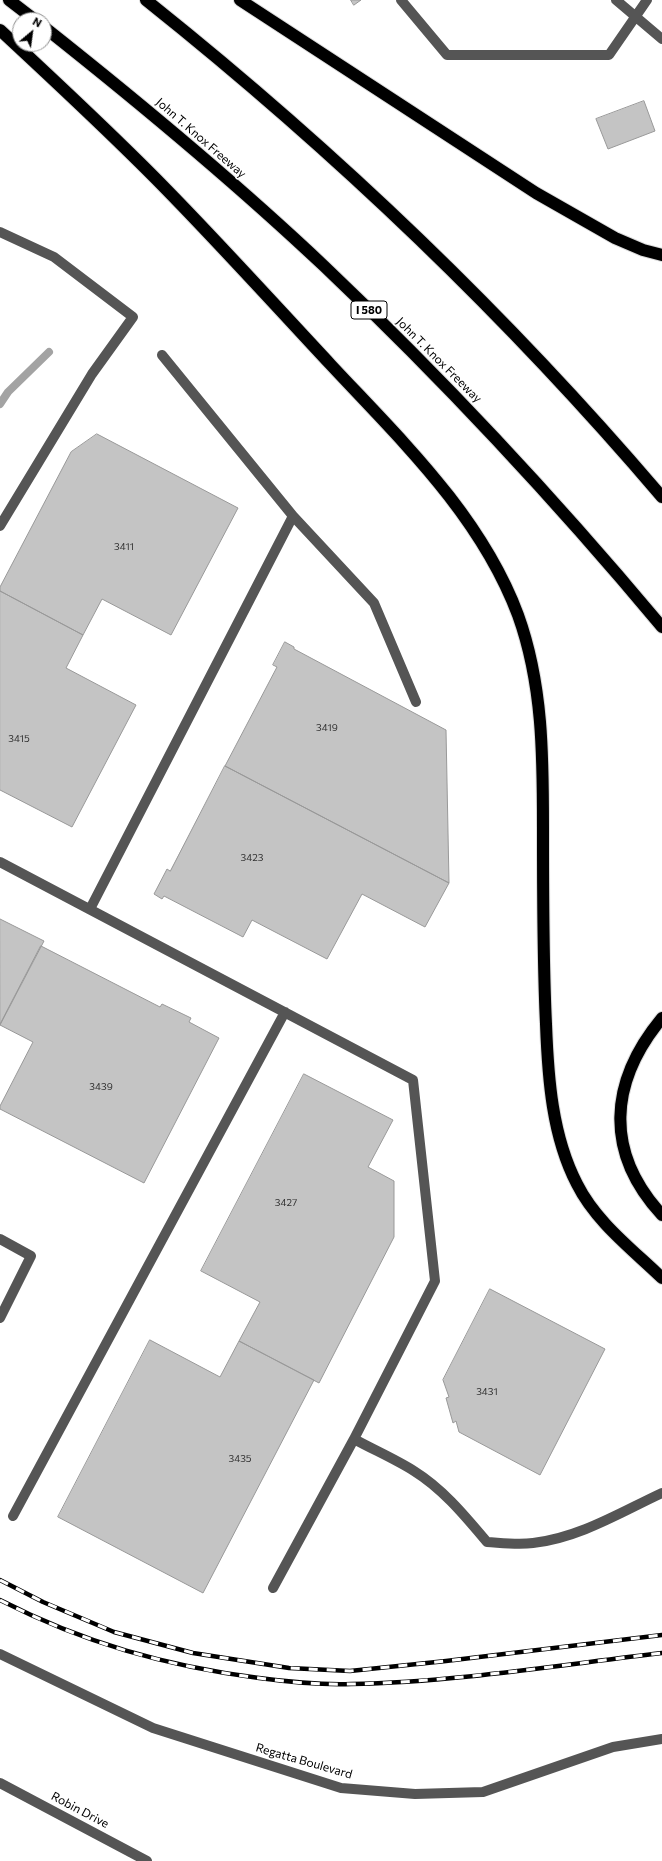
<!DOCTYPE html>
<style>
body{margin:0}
#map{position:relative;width:662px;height:1861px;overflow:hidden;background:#fff;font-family:Commissioner,sans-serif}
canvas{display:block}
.north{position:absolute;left:12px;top:12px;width:40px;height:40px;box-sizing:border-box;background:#fff;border:1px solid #999;border-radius:50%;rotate:29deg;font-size:11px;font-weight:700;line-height:16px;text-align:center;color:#000}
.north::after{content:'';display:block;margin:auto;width:14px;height:18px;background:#000;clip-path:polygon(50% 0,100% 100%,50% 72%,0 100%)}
</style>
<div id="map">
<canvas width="662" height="1861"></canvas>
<div class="north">N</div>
</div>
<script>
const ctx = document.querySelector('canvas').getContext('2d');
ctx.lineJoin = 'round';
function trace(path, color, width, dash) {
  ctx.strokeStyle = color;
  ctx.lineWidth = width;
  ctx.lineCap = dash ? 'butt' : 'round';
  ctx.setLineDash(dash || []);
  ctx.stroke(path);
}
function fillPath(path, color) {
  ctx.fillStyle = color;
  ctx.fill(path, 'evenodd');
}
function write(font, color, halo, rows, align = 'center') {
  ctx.font = font + ' Commissioner,sans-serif';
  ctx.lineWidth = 3;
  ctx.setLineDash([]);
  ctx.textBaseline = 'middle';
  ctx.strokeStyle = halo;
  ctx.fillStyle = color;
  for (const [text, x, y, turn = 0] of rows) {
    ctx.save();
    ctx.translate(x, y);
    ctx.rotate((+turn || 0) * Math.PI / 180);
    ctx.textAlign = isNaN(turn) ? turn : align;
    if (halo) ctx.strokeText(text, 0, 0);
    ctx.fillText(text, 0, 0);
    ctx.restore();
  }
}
trace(new Path2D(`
 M0 404 8 392 49 352`), '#a3a3a3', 8);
const building = new Path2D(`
 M351 0H361L354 5Z
 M644 101 655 131 608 149 596 119Z
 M97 434 238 508 171 635 102 599 83 635 0 591V587L71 452Z
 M0 591 83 635 66 668 136 705 72 827 0 790Z
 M285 642 294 647V649L446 730 449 883 225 766 277 667 273 665Z
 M225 766 449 883 425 927 362 894 327 959 252 920 243 937 164 896 162 899 154 894 167 869 170 871Z
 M0 919 44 941 0 1025Z
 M41 946 160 1007 162 1004 191 1018 189 1022 219 1038 144 1183 0 1109V1106L33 1042 0 1025Z
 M304 1074 393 1120 368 1167 394 1181V1237L319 1383 239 1341 260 1302 201 1271Z
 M490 1289 605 1349 540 1475 459 1432 456 1421 453 1423 446 1398 449 1397 443 1380Z
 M150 1340 220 1377 239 1341 314 1380 203 1593 58 1517Z`);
fillPath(building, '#c4c4c4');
trace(building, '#999', 1);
const highway = new Path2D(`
 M9 0 35 20
 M146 0C333 149 507 315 662 497
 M240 0 536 193 615 238 643 250 662 255
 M44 27C140 103 235 182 324 266 444 380 556 500 662 627
 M0 30C55 81 110 132 162 185 220 244 275 305 331 365 402 441 481 516 518 615 544 687 543 762 543 837 543 899 543 962 546 1024 548 1078 552 1136 577 1184 596 1222 632 1249 662 1278
 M662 1018C609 1082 604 1152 662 1215`);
trace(highway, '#dbdbdb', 14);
trace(new Path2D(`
 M401 0 447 55H609L647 0
 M616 0 662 39
 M0 232 54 257 133 317 92 374 0 526
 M162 355 293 516
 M0 862 413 1080 435 1281 354 1439C374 1450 395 1459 414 1471 443 1489 465 1516 487 1542 503 1543 518 1545 533 1543 579 1538 621 1512 662 1493
 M90 909 293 516 374 603 416 702
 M0 1239 31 1256 0 1318
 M13 1516 285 1012
 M273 1588 354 1439
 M0 1654 153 1728 341 1788 415 1794 483 1792 613 1747 662 1739
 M0 1783 147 1861`), '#555', 10);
trace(highway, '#000', 12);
const rail = new Path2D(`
 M0 1580 43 1602 114 1632 193 1653 289 1668 350 1671 446 1661 662 1635
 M0 1600C84 1643 166 1666 259 1678 289 1682 320 1685 351 1684 455 1682 559 1665 662 1653`);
trace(rail, '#000', 4.5);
trace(rail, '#fff', 3, [9]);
write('10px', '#313131', null, [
 ["3411",124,547],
 ["3419",327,728],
 ["3415",19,739],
 ["3423",252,858],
 ["3439",101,1087],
 ["3427",286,1203],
 ["3431",487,1392],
 ["3435",240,1459]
]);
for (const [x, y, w] of [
 [369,310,36]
]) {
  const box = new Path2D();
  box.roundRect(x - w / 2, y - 9, w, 18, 3);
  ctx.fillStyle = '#fff';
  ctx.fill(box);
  trace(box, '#000', 1);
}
write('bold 11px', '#000', null, [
 ["I 580",369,310]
]);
write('12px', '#000', '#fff', [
 ["John T. Knox Freeway",201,138,41],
 ["John T. Knox Freeway",439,360,45],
 ["Regatta Boulevard",304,1761,16],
 ["Robin Drive",80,1810,28]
]);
</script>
